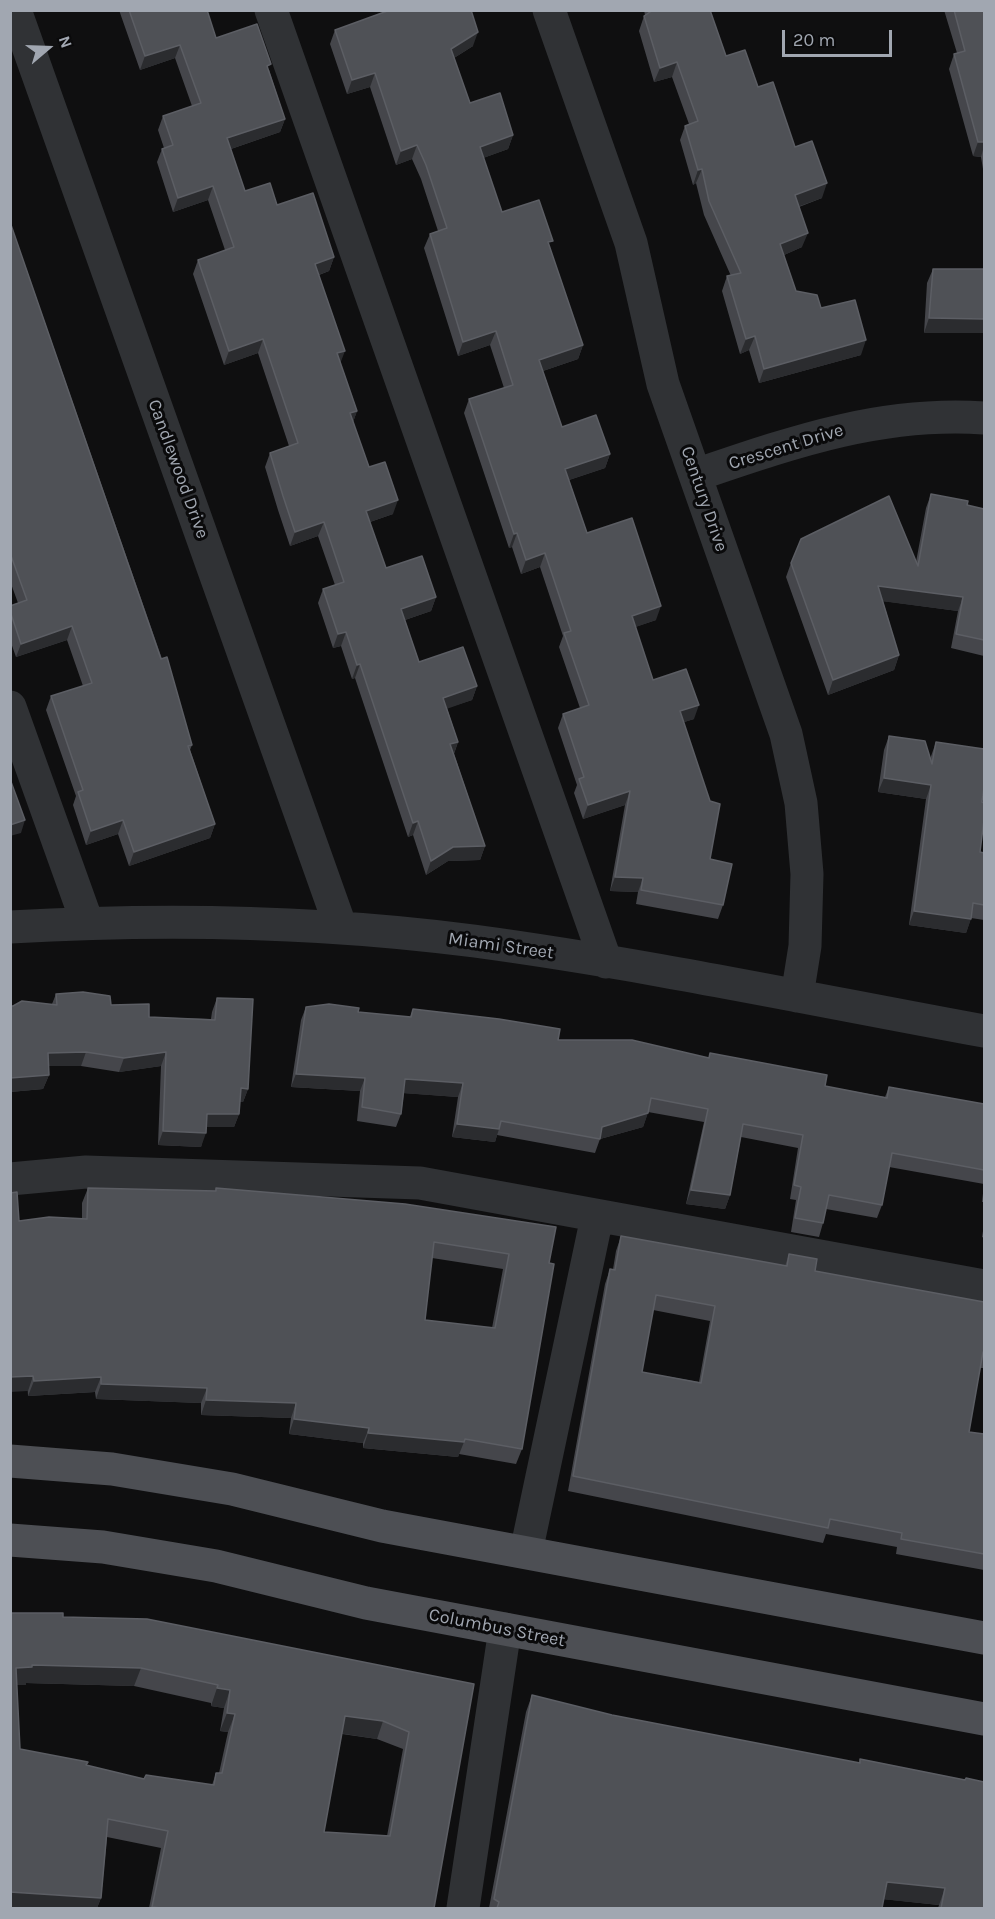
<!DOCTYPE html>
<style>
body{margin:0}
#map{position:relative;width:995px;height:1919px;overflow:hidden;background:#0f0f10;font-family:Karla,sans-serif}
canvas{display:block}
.frame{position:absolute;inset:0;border:12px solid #a1a7b1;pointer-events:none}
.north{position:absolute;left:18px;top:18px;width:60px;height:60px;-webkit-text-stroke:4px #0a0a0b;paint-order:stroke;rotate:71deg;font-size:16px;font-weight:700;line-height:24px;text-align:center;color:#a1a7b1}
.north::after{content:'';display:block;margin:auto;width:21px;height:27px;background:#a1a7b1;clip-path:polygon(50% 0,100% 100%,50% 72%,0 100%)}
.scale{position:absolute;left:782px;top:30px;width:110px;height:27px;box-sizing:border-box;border:3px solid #a1a7b1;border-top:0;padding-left:8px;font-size:18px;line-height:21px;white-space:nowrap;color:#a1a7b1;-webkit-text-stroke:4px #0a0a0b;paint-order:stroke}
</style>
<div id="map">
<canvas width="995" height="1919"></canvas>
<div class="frame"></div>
<div class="north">N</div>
<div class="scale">20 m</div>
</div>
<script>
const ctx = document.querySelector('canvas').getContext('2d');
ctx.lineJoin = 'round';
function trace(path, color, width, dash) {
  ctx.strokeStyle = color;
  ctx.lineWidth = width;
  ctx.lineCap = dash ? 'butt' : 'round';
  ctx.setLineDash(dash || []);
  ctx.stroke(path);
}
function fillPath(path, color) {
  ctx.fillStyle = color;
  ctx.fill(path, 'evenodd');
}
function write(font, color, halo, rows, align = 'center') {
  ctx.font = font + ' Karla,sans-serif';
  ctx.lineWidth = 6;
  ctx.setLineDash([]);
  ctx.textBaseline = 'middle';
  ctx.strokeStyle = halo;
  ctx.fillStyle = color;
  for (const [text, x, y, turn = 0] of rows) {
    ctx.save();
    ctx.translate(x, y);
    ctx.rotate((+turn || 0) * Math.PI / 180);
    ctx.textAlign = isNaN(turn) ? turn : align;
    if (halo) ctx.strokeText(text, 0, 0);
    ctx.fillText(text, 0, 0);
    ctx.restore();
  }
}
trace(new Path2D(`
 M15 10 341 928
 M271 10 606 962
 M549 10 631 243 663 384 786 734 801 803 807 874 805 946 797 996
 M696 475C793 442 881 411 984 418
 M10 707 87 922
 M10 927C165 918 321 921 474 941 645 964 815 1000 984 1031
 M10 1179 86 1172 420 1183 984 1286
 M526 1552 597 1217
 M463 1908 505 1629`), '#303235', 33);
trace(new Path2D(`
 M10 1461 112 1469 232 1489 382 1526 984 1638
 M10 1540 103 1547 216 1566 366 1603 984 1719`), '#4d4f54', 33);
fillPath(new Path2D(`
 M119 10H207L216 38 269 70 285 119 280 132 231 149 245 191 277 205 334 257 329 271 319 275 340 362 357 411 353 422 369 467 393 514 370 522 386 568 436 597 431 611 405 620 419 662 477 686 472 700 447 708 458 742 454 754 485 846 480 860 448 861 426 875 413 835 408 837 355 678 352 679 341 646 333 648 318 603 323 589 335 585 318 536 290 546 278 510 265 467 270 453 289 446 258 353 224 365 193 274 198 260 225 250 208 200 173 212 157 162 162 149 164 148 158 130 163 116 192 106 175 58 140 70Z
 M644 10H710L726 56 758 87 795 147 822 198 799 207 802 247 784 255 796 291 821 308 861 355 759 383 749 350 740 354 722 291 727 276H731L704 215 696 183 693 185 680 140 685 126 689 124 672 77 654 82 639 31 644 16 645 15Z
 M944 10H984V175L981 157 973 156 949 69 954 54 957 53Z
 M335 30 473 46 454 58 470 103 513 135 508 149 483 158 502 212 550 248 583 345 578 359 543 371 562 427 610 454 605 468 569 480 587 533 656 620 635 627 653 680 694 719 684 722 710 859 723 905 718 919 636 904 638 892 610 891 625 805 583 819 574 793 577 785 558 728 563 714 580 708 559 647 563 636 540 567 521 574 512 547 509 548 464 413 469 399 504 388 490 345 458 356 424 248 430 234 438 231 421 179 412 159 396 165 370 87 347 94 330 44Z
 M10 222 192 745 190 750 215 824 210 838 129 866 118 834 86 845 73 805 76 796 46 710 51 696 83 686 67 640 16 657 10 640V606L18 603 10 581Z
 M933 269H984L924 333 927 283Z
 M931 494 967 505 984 509V656L951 648 958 611 883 601 899 655 894 670 828 695 786 577 791 563 916 562 926 508Z
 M889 736 930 759 936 742 982 802 980 852 984 853V920L971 918 966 933 909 925 926 799 878 792 884 750Z
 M56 994 111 1005 149 1017 211 1019 212 1012 217 998 248 1089 243 1102H240L239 1114 234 1127H206L201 1147 158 1145 161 1066 119 1072 81 1066H48L49 1075 43 1089 10 1092V1006L52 1004Z
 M306 1007 410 1017 413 1009 558 1040 825 1086 885 1097 889 1087 984 1104V1184L889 1167 882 1205 877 1218 826 1209 823 1223 819 1237 791 1232 796 1200 790 1199 798 1148 741 1137 730 1195 725 1209 686 1204 704 1122 648 1112 643 1127 600 1139 595 1153 497 1135 495 1142 452 1137 458 1097 404 1093 401 1114 396 1127 357 1121 360 1091 291 1087 301 1020Z
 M984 1185V1202H982Z
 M88 1188 215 1191 216 1188 405 1204 549 1263 522 1449 516 1464 459 1454 458 1457 363 1448V1443L289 1434 291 1418 201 1415V1403L96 1399 95 1392 28 1396 19 1221 82 1219V1203ZM432 1258 503 1269 492 1328 425 1320Z
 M984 1225V1238L982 1237Z
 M621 1236 785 1266 789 1254 815 1271 984 1302V1368H980L969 1432 984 1434V1570L896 1554 897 1547 826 1534 823 1543 568 1491 605 1284 610 1269H613L616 1251ZM653 1310 710 1321 699 1382 642 1372Z
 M10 1613 63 1617 474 1684 434 1908H149L161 1848 107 1837 101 1898 97 1908H10ZM26 1683 134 1686 211 1703V1706L224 1708 220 1731 228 1732 219 1773H216L212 1785 144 1779 20 1749 17 1685H26ZM342 1734 377 1739 403 1749 387 1836 324 1832Z
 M532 1695 612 1715 859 1763 860 1759 965 1780 984 1908H938L939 1905 883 1899 882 1908H489L526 1712Z`), '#45464b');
fillPath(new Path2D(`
 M478 32 473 46 446 63 451 49Z
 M180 45 175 58 140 70 145 56Z
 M677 62 672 77 654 82 660 68Z
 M375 73 370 87 347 94 352 80Z
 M285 119 280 132 222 152 227 138Z
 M513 135 508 149 475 161 480 147Z
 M978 142H984V146L981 157 973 156Z
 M417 145 412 159 396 165 401 151Z
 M702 169 696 183 693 185 698 170Z
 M827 183 822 198 789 210 795 195Z
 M213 186 208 200 173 212 178 198Z
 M808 233 802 247 775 259 780 244Z
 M334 257 329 271 310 278 315 264Z
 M929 318 984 319V333H924Z
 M496 331 490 345 458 356 463 342Z
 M755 336 749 350 740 354 746 339Z
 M263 339 258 353 224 365 229 351Z
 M866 340 861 355 759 383 764 369Z
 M583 345 578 359 534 374 539 360Z
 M345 351 340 364 337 353Z
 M357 411 352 425 350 413Z
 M610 454 605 468 560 483 565 469Z
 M398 500 393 514 361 525 366 511Z
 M324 522 318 536 290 546 295 532Z
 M517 533 512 547 509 548 514 534Z
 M545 553 540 567 521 574 526 560Z
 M878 586 963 597 958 611 873 600Z
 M436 597 431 611 396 623 401 609Z
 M661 606 656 620 627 630 632 616Z
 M72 626 67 640 16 657 21 644Z
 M346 632 341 646 333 648 338 634Z
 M899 655 894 670 828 695 833 680Z
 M360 664 355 678 352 679 357 665Z
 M477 686 472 700 438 712 443 698Z
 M699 705 694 719 675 725 680 711Z
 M458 742 453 756 450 744Z
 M884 778 931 785 926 799 878 792Z
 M630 791 625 805 583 819 588 805Z
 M25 820 21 833 10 836V825Z
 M123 820 118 834 86 845 91 831Z
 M418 821 413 835 408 837 413 823Z
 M215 824 210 838 129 866 134 852Z
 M485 846 480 860 448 861 426 875 431 861 453 847Z
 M615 877 643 878 638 892 610 891Z
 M914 911 971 919 966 933 909 925Z
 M86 1052 81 1066H43L48 1053Z
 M166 1052 161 1066 119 1072 124 1058Z
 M296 1074 365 1078 360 1091 291 1087Z
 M49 1075 43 1089 10 1092V1078Z
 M405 1079 463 1083 458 1097 401 1093Z
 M241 1088 248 1089 243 1102H236Z
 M648 1113 643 1127 600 1139 602 1127Z
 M207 1114H239L234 1127H202Z
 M457 1124 499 1129 495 1142 452 1137Z
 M163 1131 206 1133 201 1147 158 1145Z
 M691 1190 730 1195 725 1209 686 1204Z
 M33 1376 28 1391 10 1392V1377Z
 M101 1377 95 1392 28 1396 34 1381Z
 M101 1384 207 1388 201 1403 96 1399Z
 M206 1400 296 1403 291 1418 201 1415Z
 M294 1419 369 1428 363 1443 289 1434Z
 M368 1433 464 1442 458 1457 363 1448Z
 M32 1665 141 1668 134 1686 26 1683V1685H10L16 1668Z
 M217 1688 230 1690 224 1708 211 1706Z
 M227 1713 235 1714 228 1732 220 1731Z
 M345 1716 383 1721 377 1739 338 1733Z
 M887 1882 945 1888 939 1905 881 1899Z
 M10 1892 101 1898 97 1908H10Z`), '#2b2c2f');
const building = new Path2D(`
 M129 10H207L216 38 257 24 271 64 267 66 285 119 227 138 245 191 270 183 277 205 313 193 334 257 315 264 345 351 337 353 357 411 350 413 369 467 385 462 398 500 366 511 386 568 422 556 436 597 401 609 419 662 463 647 477 686 443 698 458 742 450 744 485 846 453 847 431 861 418 821 413 823 360 664 357 665 346 632 338 634 323 589 344 582 324 522 295 532 283 496 270 453 298 443 263 339 229 351 198 260 234 247 213 186 178 198 162 149 173 145 163 116 201 103 180 45 145 56Z
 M390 10H471L478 32 451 49 470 103 500 93 513 135 480 147 502 212 539 200 553 241 548 242 583 345 539 360 562 427 596 415 610 454 565 469 587 533 632 518 661 606 632 616 653 680 686 669 699 705 680 711 710 801 720 804 710 859 732 864 723 905 641 890 643 878 615 877 630 791 588 805 579 779 584 777 563 714 589 705 564 633 571 631 545 553 526 560 517 533 514 534 469 399 513 385 496 331 463 342 430 234 447 228 426 165 417 145 401 151 375 73 352 80 335 30Z
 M653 10H710L726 56 745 50 758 87 773 82 795 147 812 141 827 183 795 195 808 233 780 244 796 291 817 295 821 308 855 300 866 340 764 369 755 336 746 339 727 276 741 273 709 201 702 169 698 170 685 126 698 121 677 62 660 68 644 16Z
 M954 10H984V142H978L954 54 965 51Z
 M10 222 161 659 167 657 192 745 188 746 215 824 134 852 123 820 91 831 78 792 83 790 51 696 92 683 72 626 21 644 10 611V606L27 600 10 553Z
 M933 269H984V319L929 318Z
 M931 494 968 501 967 505 984 509V640L956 634 963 597 878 586 899 655 833 680 791 563 801 539 889 496 918 566Z
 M889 736 925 741 932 764 936 742 984 749V787L982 802 984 803V820L980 852 984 853V905L973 903 971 919 914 911 931 785 884 778Z
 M10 779 25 820 10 825Z
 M83 992 110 996 111 1005 149 1004V1017L215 1020 217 998 253 999 248 1089 241 1088 239 1114H207L206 1133 163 1131 166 1052 124 1058 86 1052 48 1053 49 1075 10 1078V1006H13L22 1001 57 1005 56 994Z
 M329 1004 359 1008 358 1012 411 1017 413 1009 499 1019 560 1029 558 1040H632L709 1058 710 1053 827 1075 825 1086 887 1098 889 1087 984 1104V1170L892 1153 882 1205 829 1195 823 1223 795 1218 801 1187 794 1185 803 1135 743 1124 730 1195 691 1190 708 1109 651 1098 648 1113 602 1127 600 1139 501 1121 499 1129 457 1124 463 1083 405 1079 401 1114 362 1107 365 1078 296 1074 306 1007Z
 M88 1188 216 1191V1188L405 1204 556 1227 549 1263 554 1264 522 1449 465 1439 464 1442 368 1433 369 1428 294 1419 296 1403 206 1400 207 1388 101 1384V1377L34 1381 33 1376 10 1377V1193L17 1192 19 1221 49 1217 87 1219ZM434 1242 509 1254 495 1328 425 1320Z
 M621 1236 787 1266 789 1254 817 1259 815 1271 984 1302V1353L983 1352 969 1432 984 1434V1554L901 1539 902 1533 830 1519 828 1528 573 1476 610 1269 615 1270ZM656 1295 715 1306 701 1383 642 1372Z
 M10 1613H63V1617L147 1619 474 1684 434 1908H161L152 1907 168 1831 108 1819 101 1898 10 1892ZM32 1665 141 1668 218 1685 217 1688 230 1690 227 1713 235 1714 222 1773H216L214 1785 146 1775 144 1779 86 1765 88 1762 20 1749 16 1668 32 1667ZM345 1716 383 1721 409 1732 390 1836 324 1832Z
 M532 1695 612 1715 860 1763V1759L965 1780 966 1778 984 1782V1908H941L945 1888 887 1882 882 1908H497L499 1902 494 1899Z`);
fillPath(building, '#4f5156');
trace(building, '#5c5e64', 1.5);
write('18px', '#a1a7b1', '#0a0a0b', [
 ["Crescent Drive",786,447,-17],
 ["Candlewood Drive",178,469,70],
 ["Century Drive",704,499,71],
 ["Miami Street",501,946,8],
 ["Columbus Street",497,1628,11]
]);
</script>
